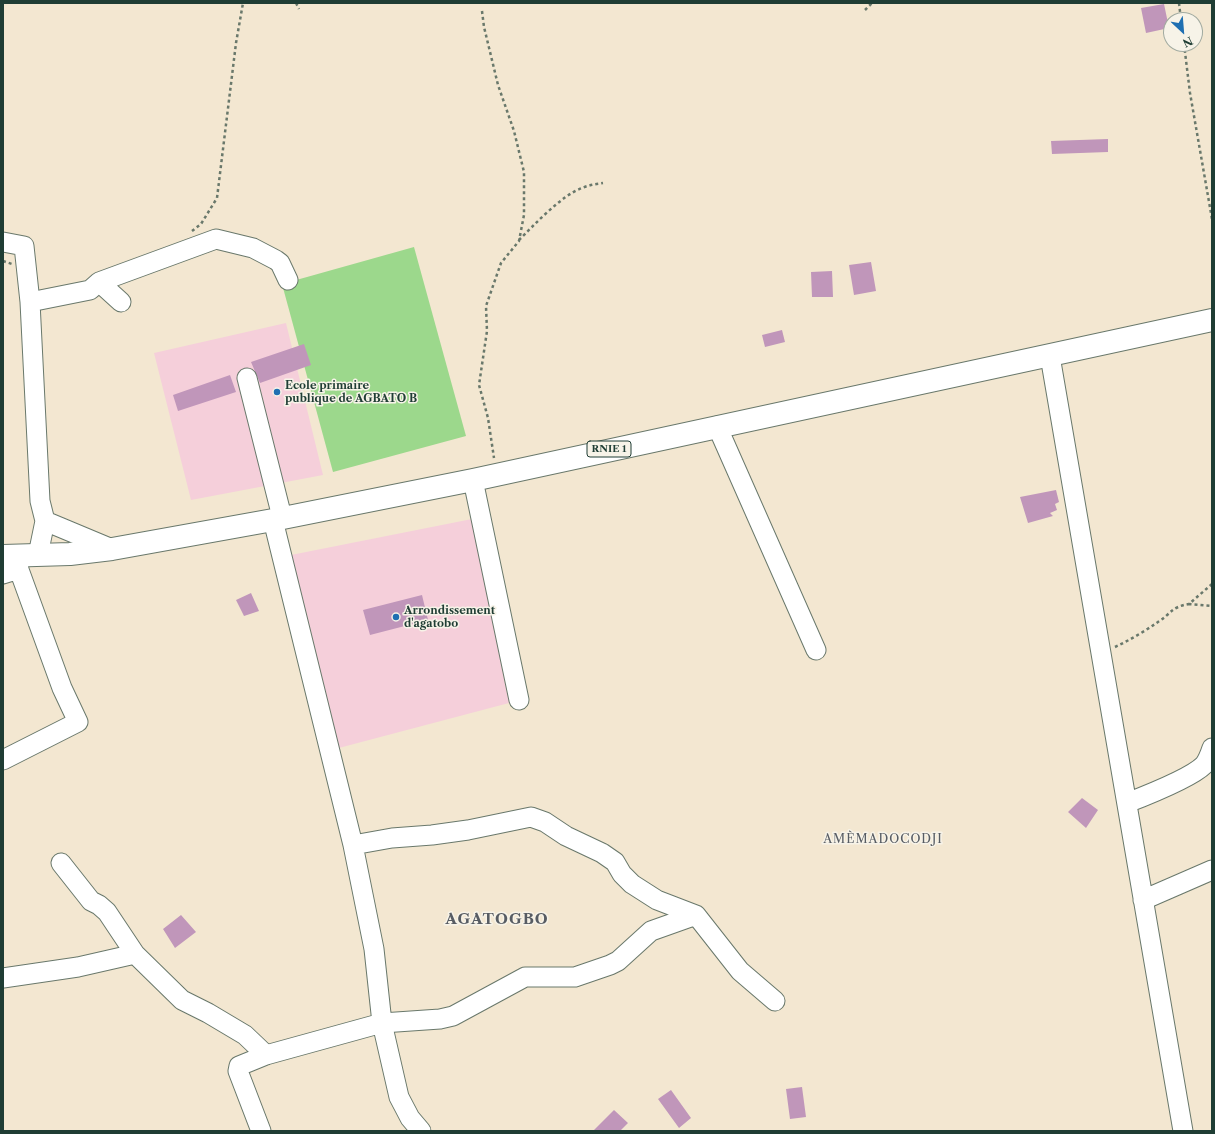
<!DOCTYPE html>
<meta charset="utf-8">
<style>
body{margin:0}
#map{position:relative;width:1215px;height:1134px;overflow:hidden;background:#f3e7d1;font-family:"Libre Caslon Text",serif}
canvas{display:block}
.frame{position:absolute;inset:0;border:4px solid #1f3d34;pointer-events:none}
.north{position:absolute;left:1163px;top:12px;width:40px;height:40px;box-sizing:border-box;background:#f7f3e8;border:1px solid #a1aaa0;border-radius:50%;rotate:154deg;font-size:11px;font-weight:700;line-height:16px;text-align:center;color:#1f3d34}
.north::after{content:'';display:block;margin:auto;width:14px;height:18px;background:#1f6fb2;clip-path:polygon(50% 0,100% 100%,50% 72%,0 100%)}
</style>
<div id="map">
<canvas width="1215" height="1134"></canvas>
<div class="frame"></div>
<div class="north">N</div>
</div>
<script>
const ctx = document.querySelector('canvas').getContext('2d');
ctx.lineJoin = 'round';
function fillPath(path, color) {
  ctx.fillStyle = color;
  ctx.fill(path, 'evenodd');
}
function trace(path, color, width, dash) {
  ctx.strokeStyle = color;
  ctx.lineWidth = width;
  ctx.lineCap = dash ? 'butt' : 'round';
  ctx.setLineDash(dash || []);
  ctx.stroke(path);
}
function write(font, color, halo, rows, align = 'center') {
  ctx.font = font + ' "Libre Caslon Text",serif';
  ctx.lineWidth = 3;
  ctx.setLineDash([]);
  ctx.textBaseline = 'middle';
  ctx.strokeStyle = halo;
  ctx.fillStyle = color;
  for (const [text, x, y, turn = 0] of rows) {
    ctx.save();
    ctx.translate(x, y);
    ctx.rotate((+turn || 0) * Math.PI / 180);
    ctx.textAlign = isNaN(turn) ? turn : align;
    if (halo) ctx.strokeText(text, 0, 0);
    ctx.fillText(text, 0, 0);
    ctx.restore();
  }
}
fillPath(new Path2D(`
 M286 323 323 475 191 500 154 353Z
 M472 519 509 703 335 749 291 555Z`), '#f5cfda');
fillPath(new Path2D(`
 M414 247 466 436 333 472 282 284Z`), '#9cd88c');
fillPath(new Path2D(`
 M1164 4 1169 28 1146 33 1141 8Z
 M1108 139V152L1052 154 1051 141Z
 M871 262 876 291 854 295 849 265Z
 M832 271 833 297H812L811 272Z
 M782 330 785 342 765 347 762 335Z
 M304 344 311 365 260 383 251 362Z
 M230 375 236 392 178 411 173 395Z
 M1056 490 1059 502 1055 504 1057 510 1050 513 1053 516 1028 523 1020 497Z
 M251 593 259 611 244 616 236 600Z
 M422 595 428 620 370 635 363 610Z
 M1082 798 1098 810 1086 828 1068 812Z
 M181 915 196 932 175 948 163 929Z
 M802 1087 806 1117 790 1119 786 1089Z
 M671 1090 691 1118 679 1128 658 1099Z
 M614 1110 628 1123 620 1131H593Z`), '#c096ba');
const minor = new Path2D(`
 M3 242 24 246 30 302 90 290 99 282 121 302
 M99 282 216 239 253 248 276 260 280 263 288 280
 M30 302 40 501 45 521 38 555
 M1050 356 1183 1131
 M247 378 282 517
 M717 426 816 650
 M473 480 519 700
 M273 520 353 845 374 949 382 1023 399 1097 410 1118 421 1131
 M45 521 112 549
 M3 574 19 569
 M3 760 78 722 62 688 14 556
 M1127 803C1145 796 1191 778 1204 765 1208 760 1210 754 1212 748
 M61 863 91 901 99 905 107 912 135 954
 M1143 900 1212 870
 M696 915 740 971 775 1001
 M3 978 78 967 135 954 182 1000 208 1013 245 1035 266 1055
 M261 1131 238 1071 239 1066 266 1055 382 1023 440 1019 453 1016 525 977H575L610 965 618 961 651 931 696 915 657 900 632 884 622 874 615 862 602 853 566 836 545 822 531 817 468 830 432 835 392 838 353 845`);
const highway = new Path2D(`
 M3 556 70 554 112 549 273 520 473 480 1212 320`);
trace(minor, '#69786b', 21);
trace(highway, '#69786b', 24);
trace(new Path2D(`
 M296 3 299 9
 M1179 3 1181 20
 M865 10 872 3
 M482 11 484 27 498 85 514 131 524 172V215L519 241 501 263 486 306 487 331 479 385 488 418 494 458
 M1184 44 1190 93 1212 219
 M192 231 201 224 217 198 236 43 243 3
 M519 240C534 225 562 195 582 188 589 185 596 184 603 183
 M3 261 12 264
 M1212 584 1189 604 1212 606
 M1115 647C1130 640 1145 631 1158 622 1172 613 1171 607 1189 604`), '#69786b', 2.5, [3, 3]);
trace(minor, '#fff', 19);
trace(highway, '#fff', 22);
for (const [x, y, r, color] of [
 [277,392,4,"#1f6fb2"],
 [396,617,4,"#1f6fb2"]
]) {
  const dot = new Path2D();
  dot.arc(x, y, r, 0, 2 * Math.PI);
  ctx.fillStyle = color;
  ctx.fill(dot);
  trace(dot, '#f7f3e8', 1.5);
}
for (const [x, y, w] of [
 [609,449,44]
]) {
  const box = new Path2D();
  box.roundRect(x - w / 2, y - 8, w, 16, 3);
  ctx.fillStyle = '#f7f3e8';
  ctx.fill(box);
  trace(box, '#1f3d34', 1);
}
write('bold 10px', '#1f3d34', null, [
 ["RNIE 1",609,449]
]);
write('bold 11px', '#1f3d34', '#f7f3e8', [
 ["Ecole primaire",285,386],
 ["publique de AGBATO B",285,399],
 ["Arrondissement",404,611],
 ["d'agatobo",404,624]
], 'left');
ctx.letterSpacing = '1px';
write('12px', '#575c63', '#f7f3e8', [
 ["AMÈMADOCODJI",883,840]
]);
ctx.letterSpacing = '0px';
ctx.letterSpacing = '1px';
write('bold 15px', '#575c63', '#f7f3e8', [
 ["AGATOGBO",497,920]
]);
ctx.letterSpacing = '0px';
</script>
